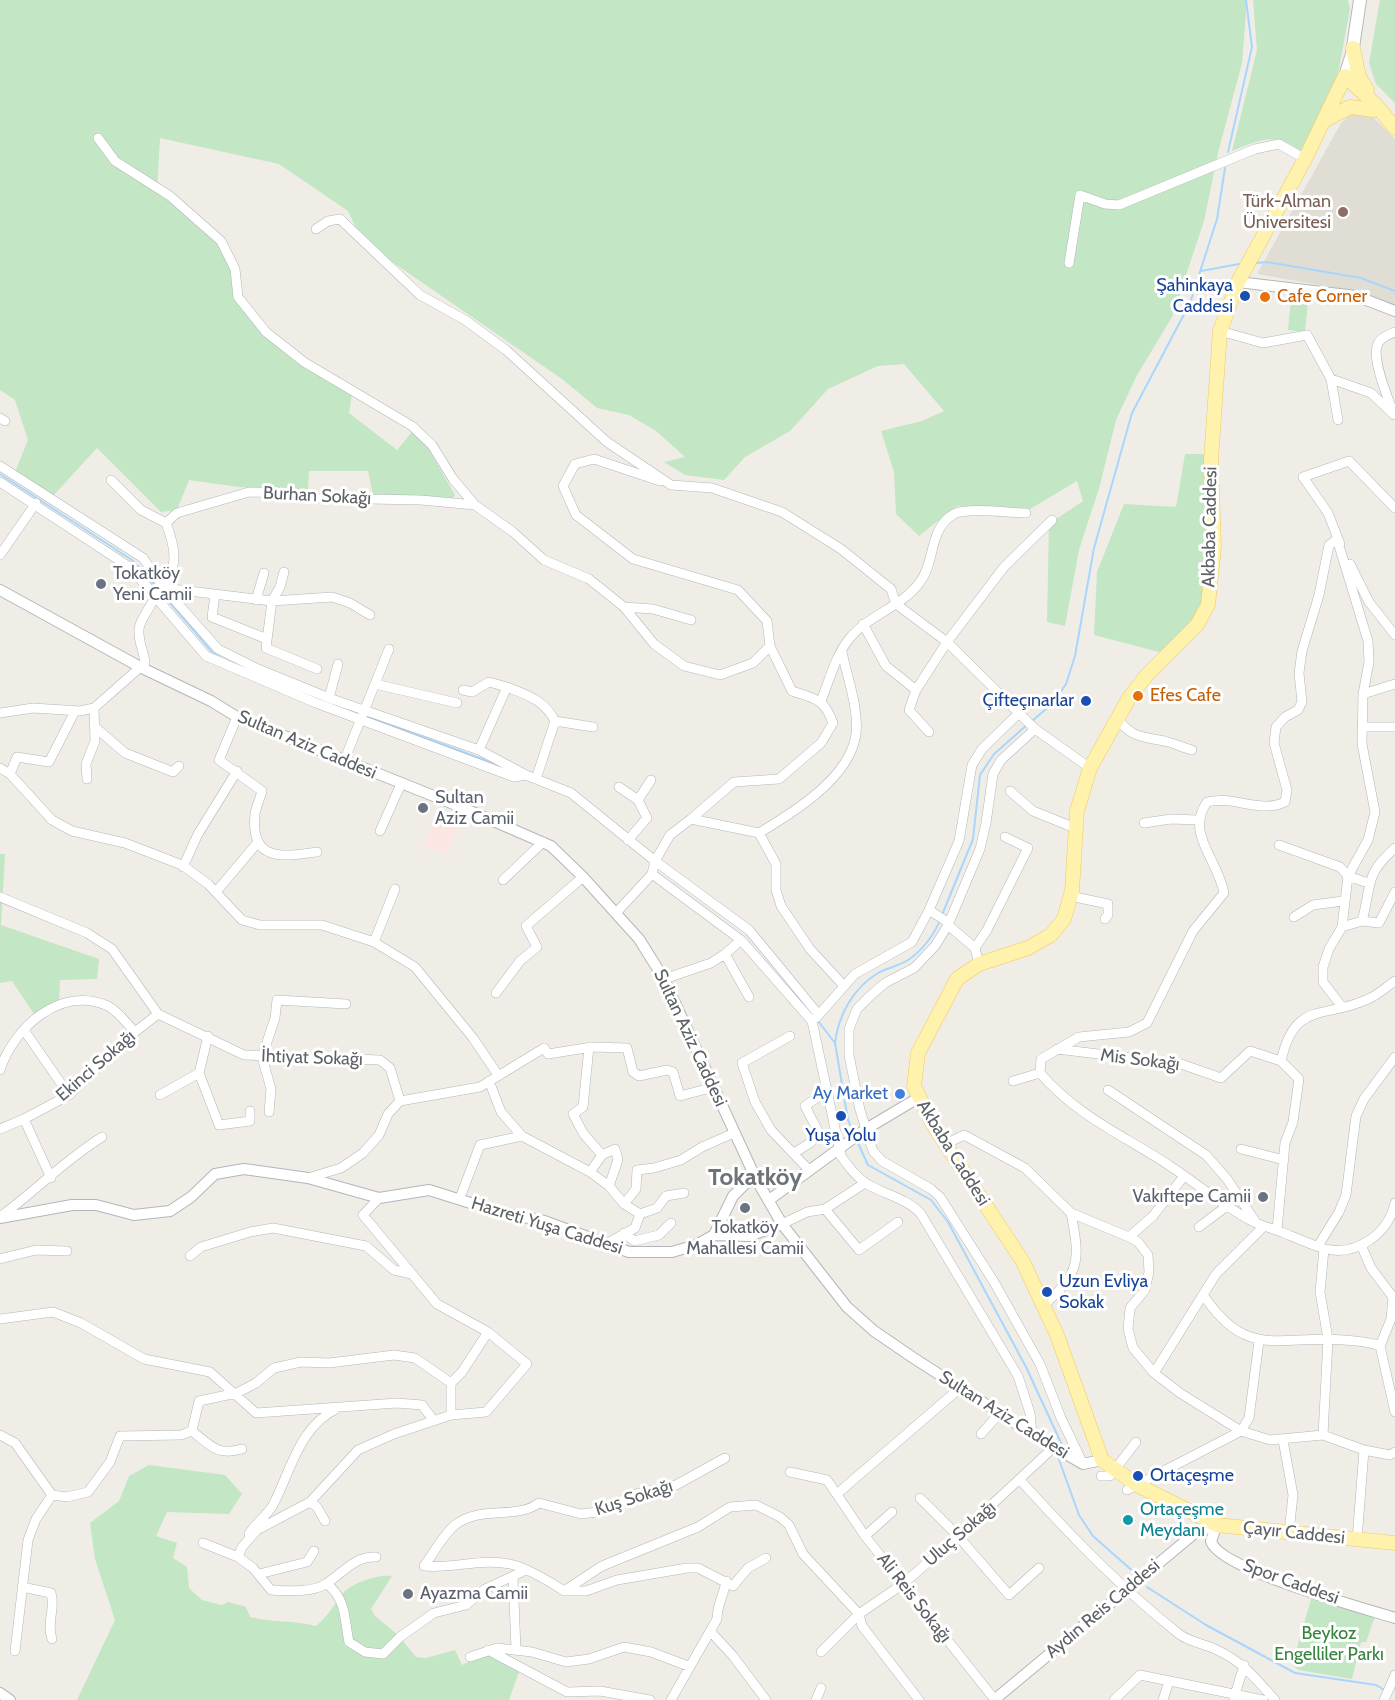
<!DOCTYPE html>
<meta charset="utf-8">
<style>
body{margin:0}
canvas{display:block;background:#efede6}
</style>
<canvas width="1395" height="1700"></canvas>
<script>
const ctx = document.querySelector('canvas').getContext('2d');
ctx.lineJoin = 'round';
function fillPath(path, color) {
  ctx.fillStyle = color;
  ctx.fill(path, 'evenodd');
}
function trace(path, color, width, dash) {
  ctx.strokeStyle = color;
  ctx.lineWidth = width;
  ctx.lineCap = dash ? 'butt' : 'round';
  ctx.setLineDash(dash || []);
  ctx.stroke(path);
}
function write(font, color, halo, rows, align = 'center') {
  ctx.font = font + ' Cabin,sans-serif';
  ctx.lineWidth = 6;
  ctx.setLineDash([]);
  ctx.textBaseline = 'middle';
  ctx.strokeStyle = halo;
  ctx.fillStyle = color;
  for (const [text, x, y, turn = 0] of rows) {
    ctx.save();
    ctx.translate(x, y);
    ctx.rotate((+turn || 0) * Math.PI / 180);
    ctx.textAlign = isNaN(turn) ? turn : align;
    if (halo) ctx.strokeText(text, 0, 0);
    ctx.fillText(text, 0, 0);
    ctx.restore();
  }
}
fillPath(new Path2D(`
 M1354 111 1370 114 1395 139V305L1359 292 1257 274 1341 123Z`), '#dfddd4');
fillPath(new Path2D(`
 M436 809 460 817 448 854 424 847Z`), '#fbe6e3');
fillPath(new Path2D(`
 M0 0H1247L1242 63 1218 153 1204 221 1172 317 1136 377 1116 420 1100 485 1079 550 1065 626 1047 622 1049 524 1083 501 1077 481 1030 509 957 506 919 536 896 514 894 472 881 431 922 421 944 411 904 364 878 366 828 389 790 431 745 457 724 480 685 475 664 462 685 457 656 431 629 415 597 408 562 379 362 241 348 211 279 164 160 138 157 190 226 247 250 314 352 394 349 413 397 450 413 431 425 443 455 495 451 503 374 499 368 471H309L308 490 239 487 189 480 177 510 161 512 97 448 52 497 15 472 28 440 15 400 0 390Z
 M1253 0H1348L1350 9 1338 74 1301 151C1273 132 1262 139 1232 151L1257 50Z
 M1380 0H1395V103L1376 84 1369 63Z
 M1291 299 1308 301 1305 332 1288 330Z
 M1185 454H1204C1207 496 1220 585 1196 620 1188 632 1173 643 1163 653L1094 635 1097 572 1124 504 1176 507Z
 M0 854H5L1 925 99 959 97 979 60 980 59 1003 34 1014 12 981 0 983Z
 M149 1465 225 1475 242 1494 229 1514 167 1512 156 1536 177 1543 173 1558 187 1567 189 1588 202 1600 222 1605 228 1602 246 1607 250 1617C272 1623 294 1620 316 1626 330 1614 332 1607 343 1593 352 1583 379 1574 392 1576L371 1609 375 1616 398 1635 416 1657 426 1658 455 1650 462 1665 487 1654 519 1672 509 1700H77L115 1620 95 1559 90 1523 119 1501 129 1476Z
 M1312 1596 1375 1616 1366 1642H1361L1352 1679 1299 1670 1292 1665Z`), '#c3e6c4');
trace(new Path2D(`
 M1228 152 1252 47 1246 0
 M1255 263 1267 262 1361 278 1395 291
 M1201 271 1239 264
 M0 474 132 560 157 588
 M161 592 212 652 223 656
 M369 717 493 763
 M1032 721 1053 703 1066 684 1075 656 1094 548 1132 413 1190 303 1217 219 1225 168
 M942 915 973 839 980 775 994 754 1028 724
 M818 1021 835 1043 848 1120 854 1133
 M835 1043C838 1016 853 988 878 973 887 968 899 966 908 960 922 951 934 935 940 920
 M857 1141 868 1165 931 1200 948 1222 1026 1367 1062 1445
 M1058 1457 1079 1515 1093 1536 1136 1574
 M1147 1587 1206 1625 1295 1673 1376 1685 1386 1691`), '#a8d6fe', 2);
const minor = new Path2D(`
 M98 138 115 161 170 196 221 241 235 269 238 297 266 332 304 362 412 426 432 445 453 479 475 505 513 532 544 560 589 579 624 607 654 644 684 666 720 675 753 663 770 646
 M316 229 328 221 340 219 420 295 465 320 506 350 607 442 671 485 712 488 782 512 841 549 891 589 896 604 947 642 1035 729 1090 768
 M1069 263 1080 195 1105 204 1119 205 1255 149 1279 144 1305 159
 M1220 331 1263 343 1307 335 1331 379 1338 420
 M1331 379 1371 393 1393 414
 M1394 415C1389 400 1369 355 1379 342 1382 337 1390 334 1395 332
 M0 418 5 421
 M0 466 143 558 164 588 218 649 258 669 329 698 479 750 526 775 571 793 655 861 749 930 819 1015
 M660 481 594 459 575 464 563 486 576 515 633 559 738 590 767 621 770 646 792 691C815 699 824 698 833 723L821 743 779 779 734 782 691 819
 M0 482 131 568 206 656 316 703 514 777 526 775
 M166 523 177 513 249 492 293 493 318 498 421 500 475 505
 M1340 544 1328 513 1303 477 1349 461 1395 508
 M0 555 36 503
 M1350 564 1369 602 1395 635
 M284 572 280 587 272 601 266 648 317 669
 M164 588 272 601 332 597 350 603 370 615
 M215 595 212 617 267 639
 M256 600 264 573
 M624 607 653 609 691 620
 M863 624 886 666 916 690
 M375 684 457 703
 M463 690 472 692 489 682 507 687
 M1363 694 1395 684
 M329 698 338 664
 M821 701C829 681 836 655 849 639 868 615 902 607 920 582 936 561 928 529 954 514 967 507 1010 513 1026 513
 M0 713 33 708 80 711 94 708 145 663C144 652 138 641 139 630 139 624 143 618 146 613 167 574 185 572 166 523L141 510 111 480
 M237 717 219 760 262 791C260 799 256 807 255 814 250 862 282 857 317 852
 M1117 718C1133 740 1144 736 1168 742 1176 744 1184 748 1192 750
 M555 721 593 727
 M95 727 125 753 173 772 179 766
 M1363 727H1395
 M1035 729 1001 760 993 774 986 823 980 849 948 925 935 946 914 968 885 983 870 996 857 1009 849 1029V1055L860 1110 873 1151 882 1161 931 1189 940 1197 994 1282 1040 1364 1061 1418 1083 1464
 M929 732 909 710 916 690 947 642 1004 567 1052 520
 M479 750 507 687C529 696 544 700 555 721L536 779
 M344 761 389 649
 M0 768 10 774 52 820 72 831 125 843 182 865 208 884 242 920 260 925H322L374 942 415 967 473 1038 498 1075
 M10 774 17 757 49 762 75 711
 M87 779 86 764 95 741 94 708
 M619 787 638 800 647 818 628 840
 M1010 791 1033 811 1075 828
 M638 800 651 780
 M1144 823 1171 819 1198 820
 M380 831 401 784
 M759 833C794 812 850 778 856 734 859 708 847 677 842 652
 M1279 845 1340 867 1348 876 1368 883
 M183 867 198 834 237 771
 M652 874 741 940 812 1021 841 1156C849 1167 856 1177 867 1184 884 1194 908 1199 921 1214L1018 1376 1030 1413 1032 1435
 M503 880 543 842
 M216 892 258 842
 M1070 896 1108 904V915L1105 919
 M0 897 87 933 112 949 158 1014 244 1055 380 1060 390 1068 400 1101
 M929 910 946 921 948 925 975 948 979 964
 M617 912 652 874 655 861 670 835 691 819 759 833 776 864V890L781 906 810 949 844 986
 M1294 917 1313 905 1343 901
 M1362 921C1372 885 1364 875 1395 848
 M1342 927 1362 921 1379 923 1395 892
 M374 942 395 889
 M975 948 987 930 1028 848 1005 837
 M725 954 741 940
 M664 979 711 963 725 954 749 997
 M496 993 520 961 537 947 526 926 583 877
 M1342 1007 1323 982V967L1329 949 1342 927 1348 876 1368 840 1375 812 1362 744 1363 694 1369 662 1368 641 1337 539 1329 545 1319 595 1302 651 1299 673 1302 702 1298 710 1285 717 1276 727 1274 743 1287 790 1285 802C1260 814 1233 795 1207 802 1185 834 1218 859 1224 893L1193 931 1147 1023 1129 1032 1079 1037 1041 1059 1040 1073C1077 1116 1123 1135 1170 1166 1196 1183 1221 1204 1250 1220 1260 1226 1272 1228 1284 1233 1296 1238 1309 1244 1322 1248 1356 1258 1388 1234 1395 1203
 M816 1018 855 974 912 942 929 910 959 841 972 765 982 749 1019 713
 M24 1030 69 1095
 M208 1036 199 1073 219 1125 250 1121V1111
 M790 1036 742 1063 755 1102 771 1130 809 1170
 M589 1047 583 1107 573 1114 583 1133 602 1155
 M1057 1049 1181 1064 1221 1078 1250 1051 1281 1061
 M0 1070C14 1027 61 985 108 1006 118 1011 127 1024 135 1032
 M489 1081 501 1112 522 1136 590 1172 609 1186 624 1204 640 1214 635 1228 604 1245
 M1013 1081 1040 1073
 M1108 1090 1206 1155 1227 1179 1255 1221
 M160 1095 199 1073
 M269 1112 271 1089 262 1057 275 1018 277 1000 346 1004
 M24 1119 51 1178
 M0 1129 24 1119 69 1095 135 1032 158 1014
 M946 1144 964 1135 1025 1168 1071 1213 1129 1237 1138 1242 1148 1255 1149 1272 1145 1290 1130 1308 1128 1329 1133 1348 1154 1373 1180 1393 1241 1431 1270 1440 1323 1435 1364 1450 1390 1455 1395 1452
 M1241 1149 1284 1160
 M794 1153 810 1143 819 1133 805 1106 828 1090
 M590 1172 602 1155 615 1149 618 1160 609 1186
 M308 1178 341 1168 363 1153 379 1135 388 1114 400 1101 480 1087 544 1048 548 1054 592 1047 627 1048 633 1072 639 1076 667 1070 673 1072 680 1096 714 1087
 M460 1198 480 1145 522 1136
 M624 1204 636 1189 637 1170 654 1168 681 1160 702 1147 734 1133
 M825 1209 859 1250 898 1222
 M640 1214 657 1208 666 1196 684 1193
 M0 1217C35 1191 65 1160 102 1137
 M782 1224 807 1212 825 1209 865 1183
 M1199 1227 1227 1206
 M1277 1230 1285 1143 1293 1122 1299 1079 1281 1061C1295 999 1324 1020 1368 999 1378 995 1386 987 1395 981
 M624 1233 634 1241 659 1235 671 1223
 M1129 1237 1153 1216 1184 1176
 M1361 1245 1371 1268 1393 1297 1391 1319 1380 1346
 M1318 1246 1339 1212 1346 1195 1356 1116 1364 1099 1395 1057
 M190 1256 201 1247 250 1232 273 1228 366 1246 394 1270 412 1274
 M0 1259 36 1250 67 1251
 M1204 1296C1247 1360 1279 1335 1344 1340 1356 1341 1368 1341 1380 1346L1395 1412
 M1044 1305C1081 1272 1080 1260 1071 1213
 M0 1319 53 1312 81 1323 144 1359 210 1372 256 1413 397 1403 422 1405 434 1421
 M1154 1373 1216 1274 1264 1226
 M451 1383 462 1372 488 1332
 M192 1431C211 1446 217 1456 242 1449
 M981 1434 999 1414
 M0 1435 15 1443 52 1495
 M1323 1435 1328 1339 1320 1292 1324 1249
 M1283 1440 1293 1495 1289 1532
 M790 1472 827 1480 865 1536 995 1700
 M1101 1476H1110L1136 1442
 M1021 1481C1070 1535 1121 1588 1179 1634 1189 1642 1205 1644 1217 1650 1242 1661 1257 1680 1275 1700
 M1127 1490 1241 1431 1249 1418 1259 1341
 M838 1493 960 1388
 M52 1495 67 1497 88 1492 110 1462 120 1436 181 1435 192 1431 199 1401 237 1393 256 1383 274 1368 301 1362 329 1363 394 1355 415 1358 451 1383V1415
 M920 1498 958 1536 1009 1595 1039 1568
 M310 1502 317 1507 325 1521
 M249 1534C255 1523 267 1516 273 1505 291 1471 299 1426 338 1408
 M865 1536 892 1512
 M1357 1540 1364 1450
 M203 1543 238 1557
 M376 1557C355 1556 344 1572 327 1583 313 1593 288 1591 271 1590L253 1568 238 1557 242 1547 257 1530 310 1502 358 1450 394 1434 451 1415 486 1412 527 1364 488 1332 437 1304 363 1215 379 1198
 M766 1558 748 1568 733 1586 698 1568H687L617 1580 586 1591H564L602 1566 698 1527 730 1507 756 1505 780 1517 789 1525 803 1554 859 1614 862 1626 919 1700
 M424 1566C433 1554 443 1535 455 1525 480 1505 516 1520 539 1503L581 1514 597 1512 636 1494 676 1485 725 1458
 M424 1566C453 1569 485 1557 514 1565 528 1569 551 1582 564 1591
 M259 1574 307 1562 314 1551
 M513 1577 516 1649
 M327 1584C347 1600 344 1619 349 1642L365 1652 383 1654 400 1637 434 1613 466 1605 485 1589 524 1571
 M22 1587 51 1593C56 1608 46 1623 52 1639
 M711 1632 733 1656 766 1700
 M488 1650 567 1692 600 1691 650 1700
 M15 1651 28 1540 36 1519 52 1495
 M821 1652 859 1614 903 1584 958 1536 1054 1447
 M470 1657 497 1648 532 1652 566 1662 589 1659 624 1647 651 1652 688 1666
 M1234 1698 1244 1665
 M671 1700 717 1619C717 1604 724 1595 726 1581
 M816 1700 821 1688
 M1114 1700 1140 1675 1263 1700
 M1163 1700 1169 1681
 M1384 1700 1395 1675`);
const tertiary = new Path2D(`
 M1238 282 1356 296 1395 311
 M0 590 142 668 211 701 237 717 461 807 551 846 583 877 639 939 664 979 756 1179 782 1224 847 1307 874 1331 912 1357 1035 1436 1083 1464 1102 1460
 M769 1200 866 1129 918 1098
 M0 1218 72 1205H96L134 1215 170 1211 191 1197 215 1174 244 1169 308 1178 379 1198 429 1190 499 1212 544 1221 629 1252H672L696 1245 714 1235 733 1196 745 1184 756 1179
 M714 1235 749 1236 782 1224
 M1217 1525 1211 1541C1218 1569 1363 1608 1395 1618
 M0 1693 10 1700
 M994 1700 1195 1533 1217 1525`);
const secondary = new Path2D(`
 M1345 76 1352 54 1360 0`);
const primary = new Path2D(`
 M1353 48 1359 77 1367 90
 M1325 120 1350 107 1374 110
 M1395 128 1376 105 1345 76 1305 159 1238 282 1220 331 1211 460 1214 547 1208 605 1197 625 1146 676 1129 698 1090 768 1077 811 1072 891 1064 919 1051 935 1028 948 979 964 957 979 918 1053 914 1086 933 1125 1023 1262 1057 1335 1102 1460 1137 1485 1217 1525 1395 1543`);
trace(minor, '#b3b6ba', 10);
trace(tertiary, '#b3b6ba', 12);
trace(secondary, '#b4b8bd', 14);
trace(primary, '#f0ca5f', 15);
trace(minor, '#fff', 9);
trace(tertiary, '#fff', 10);
trace(secondary, '#fff', 12);
trace(primary, '#fef2ac', 14);
for (const [x, y, r, color] of [
 [1343,212,6,"#8d6e63"],
 [1245,296,6,"#1a4fb4"],
 [1265,297,6,"#e8710a"],
 [101,584,6,"#6b7280"],
 [1138,696,6,"#e8710a"],
 [1086,701,6,"#1a4fb4"],
 [423,808,6,"#6b7280"],
 [900,1094,6,"#3f7fe0"],
 [841,1116,6,"#1a4fb4"],
 [1263,1197,6,"#6b7280"],
 [745,1208,6,"#6b7280"],
 [1047,1292,6,"#1a4fb4"],
 [1138,1476,6,"#1a4fb4"],
 [1128,1520,6,"#0f9aa8"],
 [408,1594,6,"#6b7280"]
]) {
  const dot = new Path2D();
  dot.arc(x, y, r, 0, 2 * Math.PI);
  ctx.fillStyle = color;
  ctx.fill(dot);
  trace(dot, '#fff', 2);
}
write('18px', '#785e54', '#fff', [
 ["Türk-Alman",1331,202],
 ["Üniversitesi",1331,223]
], 'right');
write('18px', '#164399', '#fff', [
 ["Şahinkaya",1233,286],
 ["Caddesi",1233,307],
 ["Çifteçınarlar",1074,701],
 ["Yuşa Yolu",841,1136,"center"],
 ["Uzun Evliya",1059,1282,"left"],
 ["Sokak",1059,1303,"left"],
 ["Ortaçeşme",1150,1476,"left"]
], 'right');
write('18px', '#c56008', '#fff', [
 ["Cafe Corner",1277,297],
 ["Efes Cafe",1150,696]
], 'left');
write('18px', '#5d6166', '#fff', [
 ["Burhan Sokağı",317,496,3],
 ["Akbaba Caddesi",1210,527,-89],
 ["Sultan Aziz Caddesi",307,745,23],
 ["Sultan Aziz Caddesi",690,1038,65],
 ["İhtiyat Sokağı",312,1058,2],
 ["Mis Sokağı",1140,1060,7],
 ["Ekinci Sokağı",96,1066,-41],
 ["Akbaba Caddesi",953,1153,58],
 ["Hazreti Yuşa Caddesi",547,1226,17],
 ["Sultan Aziz Caddesi",1004,1415,32],
 ["Kuş Sokağı",634,1498,-18],
 ["Çayır Caddesi",1294,1533,6],
 ["Uluç Sokağı",960,1534,-41],
 ["Spor Caddesi",1291,1582,20],
 ["Ali Reis Sokağı",914,1598,52],
 ["Aydın Reis Caddesi",1103,1609,-40]
]);
write('18px', '#5b616d', '#fff', [
 ["Tokatköy",113,574],
 ["Yeni Camii",113,595],
 ["Sultan",435,798],
 ["Aziz Camii",435,819],
 ["Vakıftepe Camii",1251,1197,"right"],
 ["Tokatköy",745,1228,"center"],
 ["Mahallesi Camii",745,1249,"center"],
 ["Ayazma Camii",420,1594]
], 'left');
write('18px', '#366cbe', '#fff', [
 ["Ay Market",888,1094]
], 'right');
write('18px', '#0d838f', '#fff', [
 ["Ortaçeşme",1140,1510],
 ["Meydanı",1140,1531]
], 'left');
write('18px', '#36843c', '#fff', [
 ["Beykoz",1329,1634],
 ["Engelliler Parkı",1329,1655]
]);
write('bold 24px', '#6e7378', '#fff', [
 ["Tokatköy",755,1178]
]);
</script>
